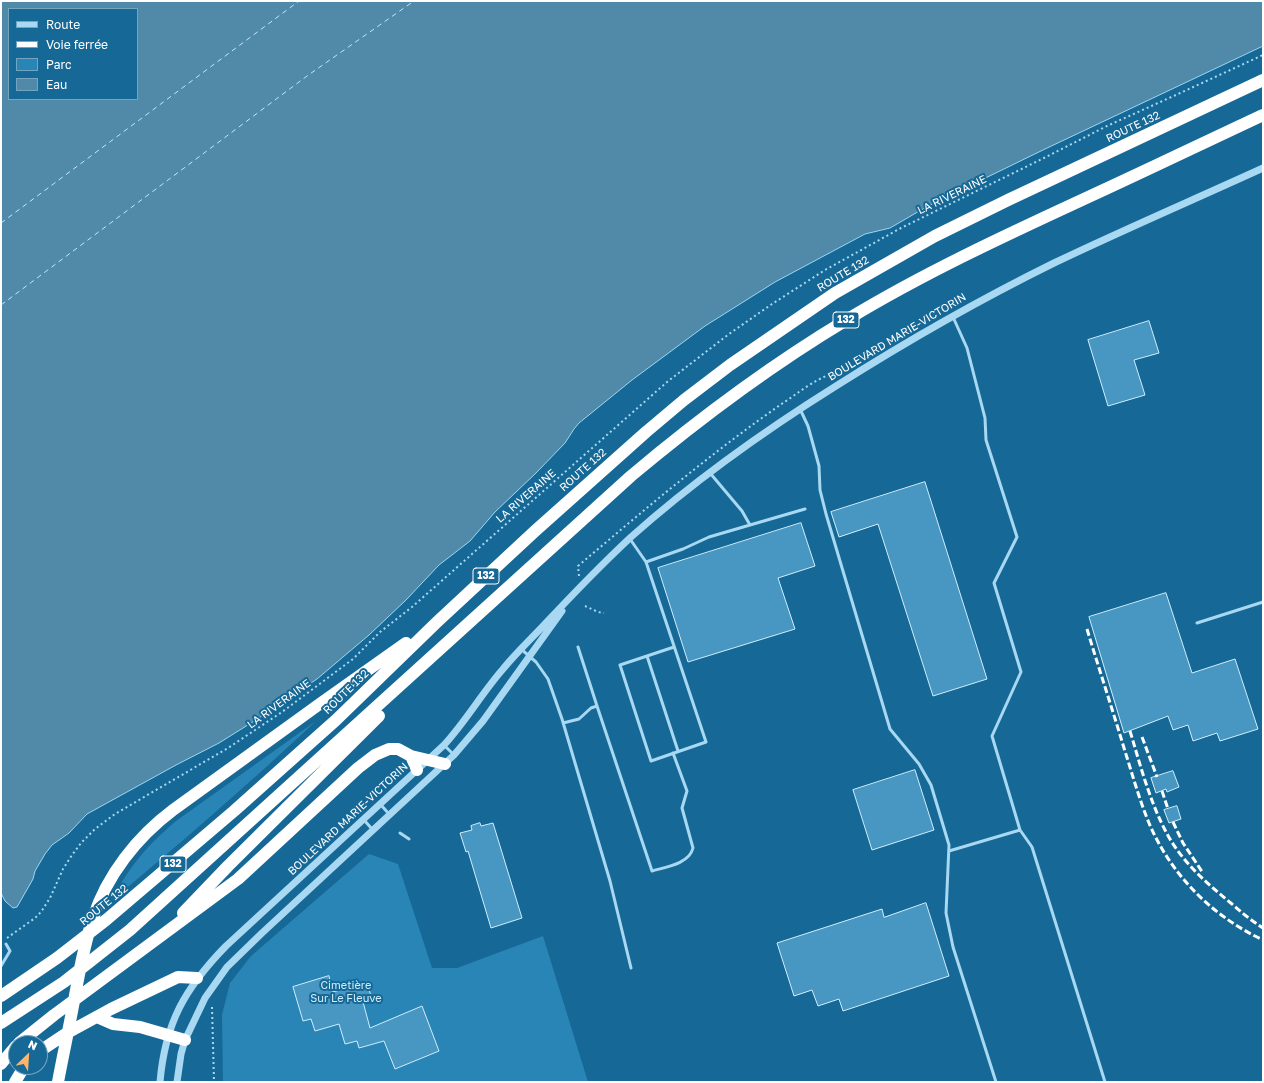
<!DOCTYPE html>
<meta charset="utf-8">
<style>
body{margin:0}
#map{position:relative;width:1264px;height:1083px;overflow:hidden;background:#166997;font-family:"Golos Text",sans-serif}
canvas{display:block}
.frame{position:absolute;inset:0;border:2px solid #fff;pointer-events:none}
.legend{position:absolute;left:8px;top:8px;width:130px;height:92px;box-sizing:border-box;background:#166997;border:1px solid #73a5c1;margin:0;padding:5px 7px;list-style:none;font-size:12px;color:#fff}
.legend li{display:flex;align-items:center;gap:8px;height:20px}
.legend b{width:20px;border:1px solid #73a5c1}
.north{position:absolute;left:8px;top:1035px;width:40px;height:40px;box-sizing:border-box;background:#166997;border:1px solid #73a5c1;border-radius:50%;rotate:25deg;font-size:11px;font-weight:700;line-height:16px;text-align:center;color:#fff}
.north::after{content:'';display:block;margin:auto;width:14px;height:18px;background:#ffb569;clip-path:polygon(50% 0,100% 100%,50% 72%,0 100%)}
</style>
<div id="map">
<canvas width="1264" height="1083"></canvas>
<div class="frame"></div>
<ul class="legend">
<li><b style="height:5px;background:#a8d8f2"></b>Route</li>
<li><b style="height:5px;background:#fff"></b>Voie ferrée</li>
<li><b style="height:11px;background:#2985b6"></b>Parc</li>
<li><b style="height:11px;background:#518aa9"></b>Eau</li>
</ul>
<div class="north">N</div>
</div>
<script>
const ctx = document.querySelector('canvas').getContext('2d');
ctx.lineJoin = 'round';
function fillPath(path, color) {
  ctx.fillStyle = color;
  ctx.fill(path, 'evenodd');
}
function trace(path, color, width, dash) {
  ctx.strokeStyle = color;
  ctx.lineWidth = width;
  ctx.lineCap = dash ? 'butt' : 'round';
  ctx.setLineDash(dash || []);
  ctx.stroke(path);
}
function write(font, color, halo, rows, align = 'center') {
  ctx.font = font + ' "Golos Text",sans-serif';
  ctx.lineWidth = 4;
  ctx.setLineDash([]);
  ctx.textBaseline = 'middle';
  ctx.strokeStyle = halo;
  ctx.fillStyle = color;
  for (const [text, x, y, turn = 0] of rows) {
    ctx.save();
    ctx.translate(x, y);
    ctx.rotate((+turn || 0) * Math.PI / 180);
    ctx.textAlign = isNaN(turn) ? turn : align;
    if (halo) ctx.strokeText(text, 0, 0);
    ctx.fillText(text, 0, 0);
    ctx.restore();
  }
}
fillPath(new Path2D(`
 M316 721C250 783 182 842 112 900 130 865 147 846 176 821Z
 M369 854 398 864 432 968H457L543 936 588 1082H223L222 1015 230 983 251 956Z`), '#2985b6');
const water = new Path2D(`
 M1 1H1263V46L1045 149 928 206 890 228 865 234 775 282 705 326 632 380 579 423 574 429 565 443 536 473 495 512 470 541 439 565 406 600 369 635 317 679 259 718 219 743 176 765 87 814 69 833 52 845 45 854 35 871 33 879 17 907 13 908 5 901 1 893ZM9 9H137V99H9Z`);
fillPath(water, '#518aa9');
trace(water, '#9bd7f4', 1);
trace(new Path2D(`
 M1 223 299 1
 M1 305 307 76 414 1`), '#c0e6f9', 1, [5, 4]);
const building = new Path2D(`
 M1149 321 1159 353 1134 360 1145 395 1108 406 1088 340Z
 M925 482 987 679 933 696 878 524 839 537 831 512Z
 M801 523 815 566 778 578 795 629 688 662 658 568Z
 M1166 593 1192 673 1235 659 1258 729 1220 741 1217 733 1193 741 1188 725 1173 730 1168 716 1124 733 1089 617Z
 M915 770 934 830 872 850 853 790Z
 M1173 771 1179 787 1167 792 1166 789 1156 793 1151 778Z
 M1177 806 1181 819 1169 823 1164 810Z
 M480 823 481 826 493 823 522 918 491 928 468 851 466 852 460 833 472 830 471 826Z
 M926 903 949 976 843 1011 839 999 818 1006 812 990 794 996 777 943 882 909 884 917Z
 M329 976 333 992 367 982 372 1000 363 1002 370 1028 422 1006 439 1051 395 1069 384 1041 359 1048 357 1041 345 1044 339 1024 315 1031 311 1019 303 1021 293 987Z`);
fillPath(building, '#4797c2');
trace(building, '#d0edfc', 1);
trace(new Path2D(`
 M579 576 578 566C644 510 711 453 783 403 797 394 821 374 838 373
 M585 606 598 612 604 613
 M7 938 35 918 41 912 50 898 63 869 72 855 81 843 95 829 115 814 228 748 282 712 353 659 380 632 412 607 667 382 729 334 772 304 825 270 901 228 1044 158 1107 126 1178 94 1263 55
 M212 1007 214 1082`), '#a8d8f2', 2, [2, 3]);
trace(new Path2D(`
 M800 409 808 426 819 466 820 490 826 514 890 729 919 764 931 785 949 845 946 913 953 947 996 1082
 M710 473 742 511 750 525 805 509
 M630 539 646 562 683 549 709 537 750 525
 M646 562 706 742 651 761 620 665 674 647
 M1197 623 1263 602
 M521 649 536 662 548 679 562 719 610 881 631 968
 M647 656 678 751
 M597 706 652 871C666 867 689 864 693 848L682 808 687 791 673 753
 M563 723 579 719 591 708 597 706 578 647
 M444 745 454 755
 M381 805 389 814
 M364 820 372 829
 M1020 830 1032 847 1105 1082
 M400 833 409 839
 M949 851 1020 830 992 736 1021 672 994 583 1017 537 986 440 985 418 967 348 953 317
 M1 966 10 951 6 944`), '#a8d8f2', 3);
trace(new Path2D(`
 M160 1082C165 1023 185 988 226 946L444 745C466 721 482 693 503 669 516 653 531 639 545 624 573 594 601 565 631 537 695 480 764 431 836 386 907 341 979 300 1054 263 1123 230 1193 200 1263 168
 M177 1082 181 1054 185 1040 205 998 227 967 262 933 454 755 483 721 562 611`), '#a8d8f2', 7);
trace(new Path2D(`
 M411 756 417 770
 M183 913 228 866 379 716
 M1 996 57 958 106 920 234 811 336 720 437 622 535 531 646 432 684 400 730 365 835 293 935 236 1008 200 1263 80
 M97 1017 113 1024 140 1027 185 1040
 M1 1023 64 982 130 930 631 476C700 418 771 365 848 319 924 273 1004 236 1084 199 1143 172 1203 143 1263 115
 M19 1043 54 1015 238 879 358 768 375 755 389 749H398L411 756 445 764
 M40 1051 67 1033 111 1009 178 977 197 978
 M1 1064 16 1046
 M15 1082 24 1067
 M58 1082C63 1055 69 1028 74 1001 79 973 84 945 93 918 107 875 137 837 173 810L321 703 406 643`), '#fff', 12);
trace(new Path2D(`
 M1087 629C1099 669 1112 708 1124 748 1132 773 1139 799 1149 823 1171 875 1212 916 1263 940
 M1130 731C1140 764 1149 799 1165 830 1180 860 1205 882 1232 904 1242 913 1252 921 1263 928
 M1142 737 1157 777
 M1162 791 1168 809
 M1173 822 1183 843 1203 873`), '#fff', 3, [7, 3]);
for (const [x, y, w] of [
 [846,320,26],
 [486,576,26],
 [173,864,26]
]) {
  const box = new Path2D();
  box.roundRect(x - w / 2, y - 8, w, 16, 3);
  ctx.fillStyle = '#166997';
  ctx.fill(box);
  trace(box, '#fff', 1);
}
write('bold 10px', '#fff', null, [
 ["132",846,320],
 ["132",486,576],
 ["132",173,864]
]);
write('11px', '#fff', '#166997', [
 ["ROUTE 132",1133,127,-25],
 ["LA RIVERAINE",952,195,-26],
 ["ROUTE 132",843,274,-31],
 ["BOULEVARD MARIE-VICTORIN",897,337,-31],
 ["ROUTE 132",583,470,-42],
 ["LA RIVERAINE",526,496,-41],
 ["ROUTE 132",346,692,-44],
 ["LA RIVERAINE",279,704,-36],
 ["BOULEVARD MARIE-VICTORIN",348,819,-43],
 ["ROUTE 132",104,905,-39]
]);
write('11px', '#d0edfc', '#166997', [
 ["Cimetière",346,986],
 ["Sur Le Fleuve",346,999]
]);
</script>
